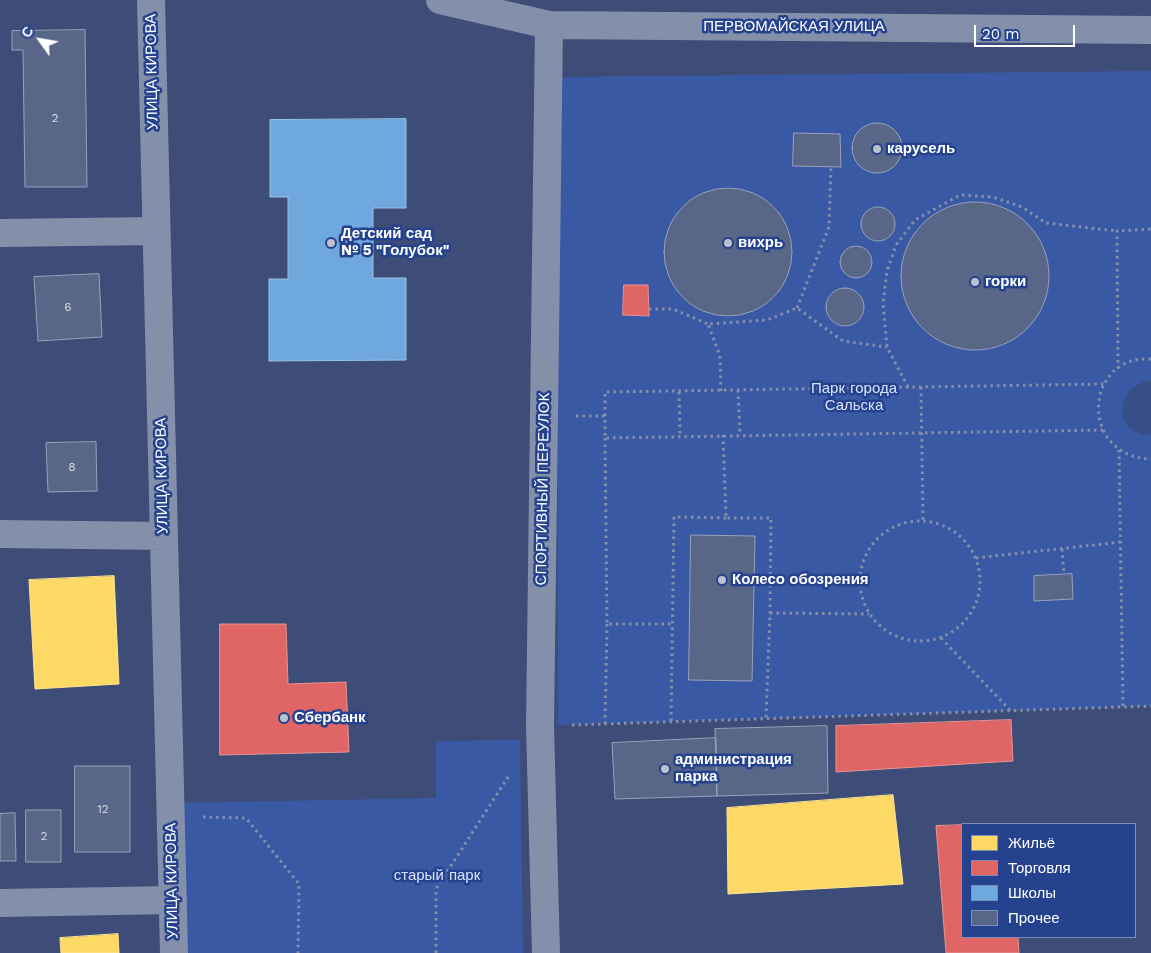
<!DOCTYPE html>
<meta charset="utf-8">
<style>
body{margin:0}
#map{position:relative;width:1151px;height:953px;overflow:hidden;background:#3d4d77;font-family:"Work Sans",sans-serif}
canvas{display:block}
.legend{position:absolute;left:961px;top:823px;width:175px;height:115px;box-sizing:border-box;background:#25428f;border:1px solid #7c8ebc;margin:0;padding:6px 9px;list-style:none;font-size:15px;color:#fff}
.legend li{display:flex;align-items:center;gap:10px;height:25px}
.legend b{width:25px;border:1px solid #7c8ebc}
.north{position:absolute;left:15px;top:15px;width:50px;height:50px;-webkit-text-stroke:4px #25428f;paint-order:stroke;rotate:302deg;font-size:14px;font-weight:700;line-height:20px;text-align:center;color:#fff}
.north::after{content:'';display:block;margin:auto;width:18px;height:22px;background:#fff;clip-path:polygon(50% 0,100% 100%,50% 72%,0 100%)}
.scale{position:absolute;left:974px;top:25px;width:101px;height:22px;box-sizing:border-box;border:2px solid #fff;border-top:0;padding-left:6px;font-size:15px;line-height:18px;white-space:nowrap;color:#fff;-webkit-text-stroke:4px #25428f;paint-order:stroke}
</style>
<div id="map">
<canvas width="1151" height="953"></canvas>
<ul class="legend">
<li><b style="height:14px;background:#ffd966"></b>Жильё</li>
<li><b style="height:14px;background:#e06666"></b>Торговля</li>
<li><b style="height:14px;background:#6fa8dc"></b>Школы</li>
<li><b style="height:14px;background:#586687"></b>Прочее</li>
</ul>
<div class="north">С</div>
<div class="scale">20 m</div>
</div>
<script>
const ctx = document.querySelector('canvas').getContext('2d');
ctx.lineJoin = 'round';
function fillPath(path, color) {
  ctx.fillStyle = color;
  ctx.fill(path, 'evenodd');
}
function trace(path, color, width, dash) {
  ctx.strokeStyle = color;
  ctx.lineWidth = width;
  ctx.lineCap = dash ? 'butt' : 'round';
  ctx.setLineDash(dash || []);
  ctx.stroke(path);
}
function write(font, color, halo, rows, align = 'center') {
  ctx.font = font + ' "Work Sans",sans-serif';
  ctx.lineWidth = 5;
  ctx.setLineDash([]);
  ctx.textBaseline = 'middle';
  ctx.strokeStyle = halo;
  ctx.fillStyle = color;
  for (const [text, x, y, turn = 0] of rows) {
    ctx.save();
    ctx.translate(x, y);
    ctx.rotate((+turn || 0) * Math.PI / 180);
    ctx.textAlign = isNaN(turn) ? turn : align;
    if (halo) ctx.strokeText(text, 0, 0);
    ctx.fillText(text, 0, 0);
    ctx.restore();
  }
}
fillPath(new Path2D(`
 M1151 71V706L558 725 557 77Z
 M520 740 523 953H179L177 803 436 798V741Z`), '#3a59a5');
fillPath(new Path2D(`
 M1146 381H1151V435C1116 436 1112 391 1146 381Z`), '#384e86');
const homes = new Path2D(`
 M114 576 119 684 35 689 29 580Z
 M893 795 903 884 728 894 727 808Z
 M118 934 119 953H61L60 938Z`);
fillPath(homes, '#ffd966');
trace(homes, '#ffe494', 1);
const shops = new Path2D(`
 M624 285H648L649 316 623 315Z
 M220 624H286L288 684 346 682 349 752 220 755Z
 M1011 720 1013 761 836 772V726Z
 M962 825V937H1018L1019 953H946L936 826Z`);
fillPath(shops, '#e06666');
trace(shops, '#e99494', 1);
const schools = new Path2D(`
 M406 119V208H373V278H406V360L269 361V279H288V197H270V120Z`);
fillPath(schools, '#6fa8dc');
trace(schools, '#9ac2e6', 1);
const building = new Path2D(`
 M85 30 87 187H25L23 50H12V31Z
 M852 148a25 25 0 1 1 50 0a25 25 0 1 1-50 0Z
 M794 133 840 134 841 167 793 166Z
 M664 252a64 64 0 1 1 128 0a64 64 0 1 1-128 0Z
 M901 276a74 74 0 1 1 148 0a74 74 0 1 1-148 0Z
 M861 224a17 17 0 1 1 34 0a17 17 0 1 1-34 0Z
 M840 262a16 16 0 1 1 32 0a16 16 0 1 1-32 0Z
 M99 274 102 337 38 341 34 277Z
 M826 307a19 19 0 1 1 38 0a19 19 0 1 1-38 0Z
 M96 442 97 491 48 492 46 443Z
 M691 535 755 536 752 681 689 680Z
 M1072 574 1073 599 1034 601V576Z
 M827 726 828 793 717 796 715 729Z
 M716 738 717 796 615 799 612 743Z
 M75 766H130V852H75Z
 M26 810H61V862H26Z
 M15 813 16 861H0V814Z`);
fillPath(building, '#586687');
trace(building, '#99a2b9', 1);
trace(new Path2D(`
 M797 308 829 227 831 166
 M649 309H673L708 324
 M1151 359C1083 355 1079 457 1151 459
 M1118 369 1117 231 1151 229
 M908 387 887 347 883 303 887 271 896 245 915 220 960 195 993 197 1022 207 1046 223 1117 231
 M921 387 923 520
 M738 390 740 435
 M721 391 720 356 708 324 767 320 797 308 843 341 887 347
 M679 392 680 436
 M576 416H605
 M1103 430 605 438V392L1104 384
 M723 435 726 518H771L770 613 766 718
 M605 438 607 624H674
 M1119 450 1123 707
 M860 581a60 60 0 1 1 120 0a60 60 0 1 1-120 0Z
 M1062 549 1064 575
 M976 558 1121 542
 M770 613 869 614
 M941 638 1010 710
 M671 721 674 517 726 518
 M605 724 607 624
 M572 725 1151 706
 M203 817 246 818 299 884 298 953
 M436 953V889L510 774`), '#848faa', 3, [2.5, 4]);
trace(new Path2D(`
 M151 0 174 953
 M440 0 549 25 1151 30
 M0 233 156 231
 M0 534 164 536
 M0 903 173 900
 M546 953 540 726 549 25`), '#848faa', 28);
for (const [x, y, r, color] of [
 [877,149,5,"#bbc1cf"],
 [331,243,5,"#bbc1cf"],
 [728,243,5,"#bbc1cf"],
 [975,282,5,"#bbc1cf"],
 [722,580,5,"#bbc1cf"],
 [284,718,5,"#bbc1cf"],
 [665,769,5,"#bbc1cf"]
]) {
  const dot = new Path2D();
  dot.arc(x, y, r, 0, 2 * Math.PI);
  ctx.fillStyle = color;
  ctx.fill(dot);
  trace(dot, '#25428f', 2);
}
write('12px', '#d5d9e1', null, [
 ["2",55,118],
 ["6",68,307],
 ["8",72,467],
 ["12",103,809],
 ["2",44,836]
]);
write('15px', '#fff', '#25428f', [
 ["ПЕРВОМАЙСКАЯ УЛИЦА",794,27],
 ["УЛИЦА КИРОВА",152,72,-91],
 ["УЛИЦА КИРОВА",162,476,-91],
 ["СПОРТИВНЫЙ ПЕРЕУЛОК",543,489,-89],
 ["УЛИЦА КИРОВА",172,881,-91]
]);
write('bold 15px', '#fff', '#25428f', [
 ["карусель",887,149],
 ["Детский сад",341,234],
 ["№ 5 \"Голубок\"",341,251],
 ["вихрь",738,243],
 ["горки",985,282],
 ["Колесо обозрения",732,580],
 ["Сбербанк",294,718],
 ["администрация",675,760],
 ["парка",675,777]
], 'left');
write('15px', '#dae3f9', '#25428f', [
 ["Парк города",854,389],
 ["Сальска",854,406],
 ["старый парк",437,876]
]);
</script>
